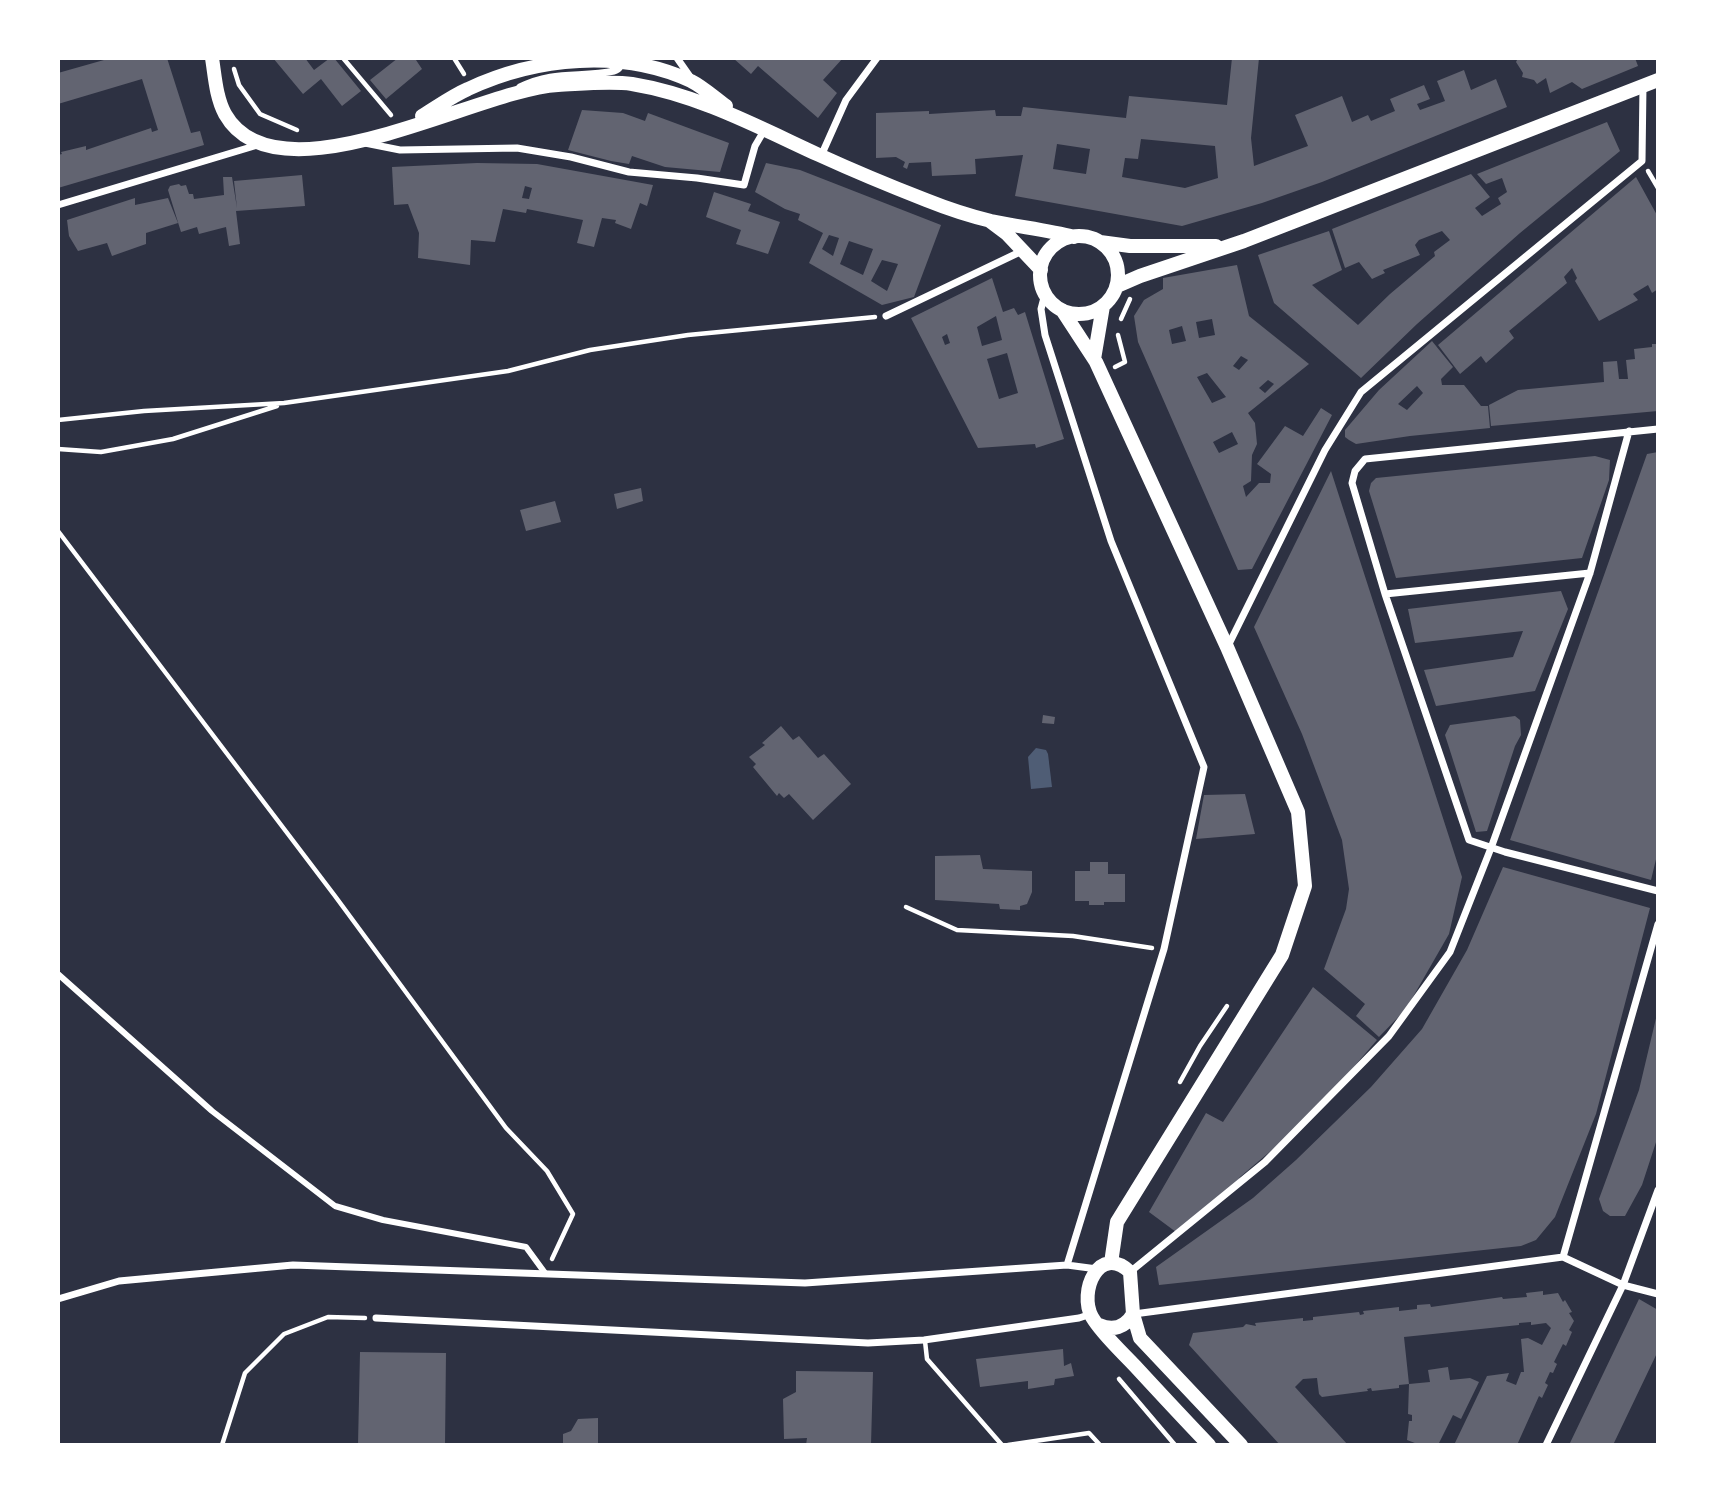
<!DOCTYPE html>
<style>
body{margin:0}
#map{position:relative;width:1716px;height:1503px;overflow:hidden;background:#2d3142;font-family:Karla,sans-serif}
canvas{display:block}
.frame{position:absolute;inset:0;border:60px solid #fff;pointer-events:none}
</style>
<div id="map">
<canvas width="1716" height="1503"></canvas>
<div class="frame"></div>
</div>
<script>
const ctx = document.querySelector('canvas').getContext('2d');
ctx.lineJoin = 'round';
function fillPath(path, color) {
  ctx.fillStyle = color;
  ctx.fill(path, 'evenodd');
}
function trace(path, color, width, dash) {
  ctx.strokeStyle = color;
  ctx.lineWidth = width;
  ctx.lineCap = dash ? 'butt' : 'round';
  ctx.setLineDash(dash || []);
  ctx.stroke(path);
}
fillPath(new Path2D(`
 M1036 748 1046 750 1048 754 1052 787 1031 789 1028 757Z`), '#4f5d75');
fillPath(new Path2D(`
 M111 58H167L191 133 200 131 204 145 58 188V155L62 154 61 152 86 146V150L151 128 152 132 158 130 142 79 58 104V73Z
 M273 58H305L314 70 330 58H334L361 91 342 106 321 79 303 94Z
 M398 58H419L416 60 422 69 386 99 370 80Z
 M733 58H799L801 60 803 58H843L823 80 837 93 818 118 758 66 751 74Z
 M1232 58H1259L1251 138 1254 166 1308 146 1295 115 1342 96 1352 122 1368 115 1371 121 1395 111 1390 99 1424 85 1430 99 1417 104 1420 110 1445 101 1437 81 1464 70 1471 90 1496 79 1507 107 1322 182 1262 203 1182 226 1015 196 1023 155 975 159 976 174 932 176 931 162 909 163 907 169 903 167 905 162 896 157 876 158V113L929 111V114L995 110 996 116H1021L1023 107 1126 118 1129 96 1227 105ZM1141 139 1215 146 1218 178 1185 188 1122 177 1125 158 1138 159ZM1057 144 1090 149 1086 174 1053 169Z
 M1518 58H1635L1638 66 1582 89 1572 82 1550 93 1546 78 1537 84 1534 80 1522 77 1523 73 1516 62Z
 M582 110 623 113 645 121 648 113 729 143 720 172 665 167 632 156 629 164 611 161 568 150Z
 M1607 122 1620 151 1520 233 1417 324 1361 378 1274 303 1258 255 1329 231 1342 270 1312 285 1358 325 1390 294 1435 256 1434 252 1450 240 1442 231 1419 240 1415 245 1420 255 1383 270 1385 273 1372 279 1359 262 1345 268 1332 229 1471 174 1490 197 1475 208 1482 216 1501 204 1498 198 1507 192 1502 178 1486 184 1477 174Z
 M477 163 537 164 653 185 647 206 640 203 631 229 615 223 616 220 602 218 594 247 577 243 583 220 527 209 526 213 503 209 495 242 471 240 470 265 418 258 419 233 408 204 394 205 392 167ZM525 186 532 188 529 199 522 198Z
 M766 163 800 170 941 225 914 297 882 305 809 263 823 233 798 220 800 214 785 209 755 192ZM829 235 839 238 833 256 822 249ZM849 241 873 249 863 275 840 264ZM882 260 898 264 887 291 871 281Z
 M302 175 305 206 236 211 240 244 229 246 226 227 199 234 197 227 181 232 168 190 170 186 179 184 181 186 186 185 189 194H193L194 199 224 195 223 177H232L237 208 234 181Z
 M1636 177 1658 217V289L1652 293 1648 285 1633 294 1638 300 1599 321 1575 281 1577 278 1572 268 1564 277 1567 283 1509 331 1514 338 1486 363 1481 356 1460 374 1438 345Z
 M714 192 751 204 748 211 780 222 768 254 736 244 741 230 706 217Z
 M135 198V205L168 198 178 223 146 233V244L112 256 107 243 78 251 69 236 67 220Z
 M1237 265 1249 316 1309 364 1248 413 1255 423 1257 444 1252 455 1251 481 1243 486 1246 497 1259 483H1270L1271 474 1257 464 1285 426 1303 436 1321 408 1332 415 1252 569 1238 570 1138 342 1134 316 1144 300 1163 289V278ZM1212 319 1215 335 1199 338 1196 322ZM1182 326 1186 341 1172 344 1169 330ZM1241 356 1248 360 1239 370 1233 366ZM1207 373 1226 397 1212 403 1197 377ZM1268 380 1274 384 1265 393 1259 388ZM1232 432 1238 444 1219 453 1213 442Z
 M992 278 1003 312 1014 308 1018 315 1025 312 1064 439 1036 448 1035 444 978 448 911 318ZM996 316 1002 340 982 346 977 327ZM947 334 950 343 945 345 942 337ZM1007 353 1018 393 999 399 987 359Z
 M1432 341 1453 367 1441 379 1442 385H1464L1481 406H1488L1490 428 1410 436 1356 444 1349 440 1345 437V430L1379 390ZM1417 386 1423 393 1407 410 1398 404Z
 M1652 344H1658V411L1491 426 1489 405 1518 390 1604 382 1603 362 1617 361 1619 379H1628L1626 360 1635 359 1634 349 1652 347Z
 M1658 452V851L1651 880 1510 840 1647 454Z
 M1595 456 1610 460 1609 480 1582 558 1396 578 1369 491 1371 483 1376 478Z
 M1331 471 1462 877 1449 934 1406 1009 1379 1037 1356 1016 1365 1004 1324 969 1346 909 1349 889 1342 840 1302 734 1254 627Z
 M641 488 643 501 617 509 614 494Z
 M555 501 561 522 526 531 520 510Z
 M1561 591 1568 609 1535 691 1436 706 1424 670 1513 657 1523 631 1415 643 1408 609Z
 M1043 715 1055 717 1054 724 1042 723Z
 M1515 716 1520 720 1521 735 1515 746 1487 831 1476 832 1445 735 1450 725Z
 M781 726 793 740 799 736 818 758 824 754 851 784 813 820 789 794 784 798 779 793 777 796 753 767 756 764 749 757 765 745 762 743Z
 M1245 794 1255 834 1196 839 1204 795Z
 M980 855 983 869 1032 871V892L1027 904 1020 906V910L1000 909 999 904 935 900V856Z
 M1090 862H1108V874H1125V902H1104V905H1089V901H1075V871H1090Z
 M1503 867 1650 908 1596 1114 1555 1217 1536 1240 1521 1246 1159 1285 1156 1267 1253 1198 1296 1160 1371 1087 1422 1029 1467 950Z
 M1313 987 1377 1040 1332 1092 1286 1138 1240 1177 1236 1184 1176 1232 1149 1212 1206 1113 1223 1122Z
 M1657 1014 1658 1136 1642 1185 1625 1216H1610L1603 1211 1599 1199 1639 1090Z
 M1543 1291V1295L1558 1293 1563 1302 1565 1300 1572 1312 1569 1313 1574 1321 1569 1330 1572 1332 1566 1346 1563 1344 1554 1362 1557 1364 1553 1373 1550 1372 1545 1383 1548 1385 1542 1398 1539 1396 1517 1445H1454L1487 1376 1509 1373 1506 1381 1516 1385 1521 1372H1524L1521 1339 1528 1338 1542 1345 1551 1328 1546 1323 1531 1325V1322L1519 1323V1325L1404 1337 1409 1384 1399 1385V1388L1372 1391 1371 1388 1367 1389 1368 1391 1322 1397 1319 1394 1317 1378 1303 1379 1295 1387 1348 1445H1280L1189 1345 1193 1333 1243 1327 1246 1324 1256 1326 1255 1323 1303 1318V1321L1313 1320V1317L1359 1312 1360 1315 1364 1314 1363 1311 1399 1307V1311L1417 1309V1305L1430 1304 1431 1307 1502 1297 1503 1299 1527 1297 1526 1293Z
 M1639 1299 1658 1310V1351L1613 1445H1569Z
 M1063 1349 1064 1366 1071 1363 1074 1376 1055 1379 1054 1385 1028 1389V1381L980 1387 976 1359Z
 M360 1352 446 1353 445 1445H358Z
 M1448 1367 1450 1380 1470 1378 1479 1382 1461 1419 1453 1415 1438 1445H1420L1407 1440 1409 1421H1412V1415L1408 1414 1409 1384 1430 1382 1428 1370Z
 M796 1371 873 1372 871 1445H806L807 1438 784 1439 783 1399 796 1392Z
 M598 1418V1444L563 1445V1434L571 1431 578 1419Z`), '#626471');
trace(new Path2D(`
 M343 58 391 115
 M454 58 464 74
 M234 69 239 85 260 114 297 130
 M1648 171 1658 188
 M1121 319 1130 299
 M1115 367 1125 362 1118 335
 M58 420 144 411 284 403 508 371 590 350 688 335 875 317
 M58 449 101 452 173 439 277 406
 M58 531 335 896 506 1128 547 1171 573 1214 552 1259
 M906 907 957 930 1073 936 1152 948
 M1180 1082 1200 1046 1227 1006
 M1119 1379 1175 1445
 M222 1445 245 1373 284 1334 328 1317 365 1318`), '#fff', 4.5);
trace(new Path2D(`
 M925 1341 927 1359 1002 1445
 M1008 1445 1089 1433 1100 1445`), '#fff', 4.5);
trace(new Path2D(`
 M58 974 212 1111 335 1206 383 1220 526 1247 545 1273`), '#fff', 6);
trace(new Path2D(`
 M677 58 691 78
 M520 87C554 70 580 78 614 71 619 70 619 68 622 64
 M365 143 400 150 517 148 571 157 629 172 697 178 744 185 755 146 765 129
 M821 156 846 100 877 58
 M58 205 261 144
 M1045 294 1041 309 1045 335 1111 541 1204 767 1164 949 1067 1265
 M886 316 1022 251
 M1658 429 1365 459 1355 471 1352 483 1385 594 1469 840 1505 852 1658 891
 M1385 594 1590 573
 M1228 646 1325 450 1361 392 1642 161 1643 86
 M1563 1257 1623 1285 1658 1294
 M1130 1272 1265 1162 1389 1036 1450 952 1491 848 1590 573 1629 431
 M58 1299 119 1281 293 1265 805 1283 1067 1265 1097 1269
 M1134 1314 1563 1257 1658 924
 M376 1318 868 1343 924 1340 1079 1318 1091 1314
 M1546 1445 1623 1285 1658 1190`), '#fff', 7);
trace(new Path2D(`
 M212 58C215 77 216 97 225 114 277 206 479 89 558 85 581 84 609 81 632 84 699 95 758 127 819 155 854 171 890 186 926 200 946 208 970 216 991 221 1019 227 1047 230 1074 237
 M422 116C437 107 452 96 468 89 536 57 622 49 691 81 703 87 715 98 726 106
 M991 222 1007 234 1041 270
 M1040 275a39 39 0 1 1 78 0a39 39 0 1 1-78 0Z
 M1100 242 1130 246H1216
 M1117 286 1140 276 1244 241 1658 80
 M1062 310 1096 362 1227 647 1298 812 1305 886 1282 955 1117 1222 1111 1263
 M1094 359 1103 306
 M1099 1325C1113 1331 1125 1328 1133 1314
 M1209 1445C1184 1419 1159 1392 1135 1366 1121 1351 1102 1334 1092 1317 1078 1292 1099 1243 1130 1272L1133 1314 1140 1338 1241 1445`), '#fff', 14);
</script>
